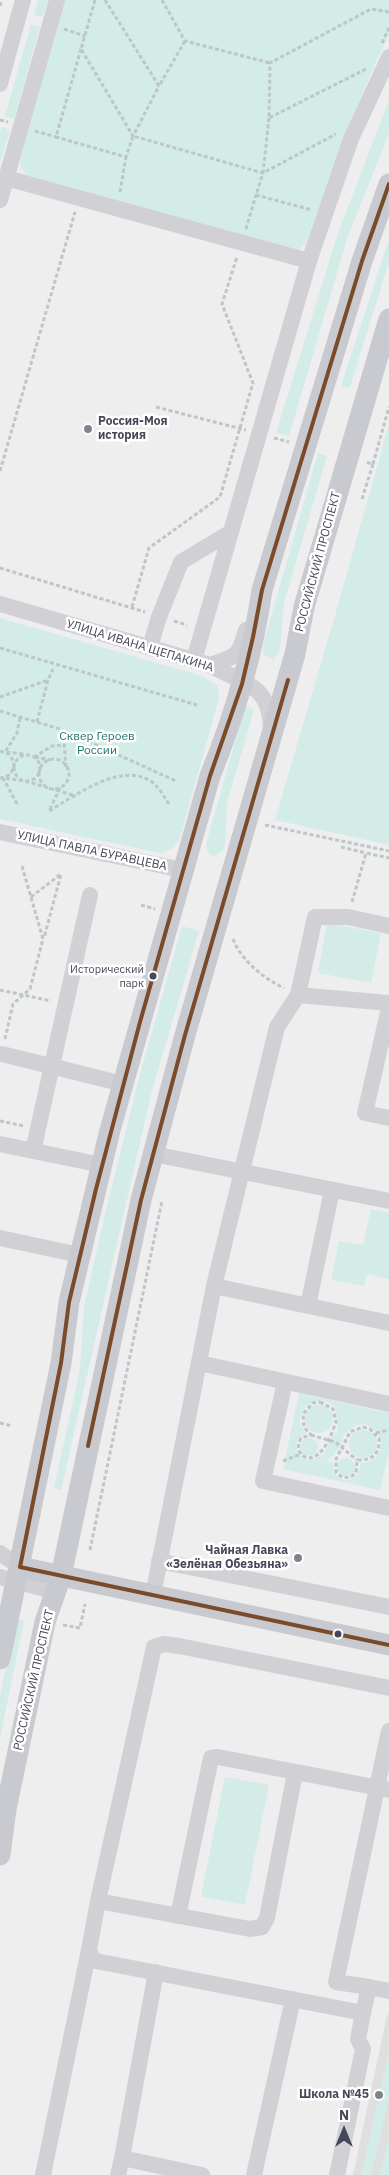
<!DOCTYPE html>
<meta charset="utf-8">
<style>
body{margin:0}
#map{position:relative;width:389px;height:2175px;overflow:hidden;background:#eee;font-family:"IBM Plex Sans",sans-serif}
canvas{display:block}
.north{position:absolute;left:319px;top:2105px;width:50px;height:50px;-webkit-text-stroke:4px #fff;paint-order:stroke;rotate:0deg;font-size:14px;font-weight:700;line-height:20px;text-align:center;color:#464859}
.north::after{content:'';display:block;margin:auto;width:18px;height:22px;background:#464859;clip-path:polygon(50% 0,100% 100%,50% 72%,0 100%)}
</style>
<div id="map">
<canvas width="389" height="2175"></canvas>
<div class="north">N</div>
</div>
<script>
const ctx = document.querySelector('canvas').getContext('2d');
ctx.lineJoin = 'round';
function fillPath(path, color) {
  ctx.fillStyle = color;
  ctx.fill(path, 'evenodd');
}
function trace(path, color, width, dash) {
  ctx.strokeStyle = color;
  ctx.lineWidth = width;
  ctx.lineCap = dash ? 'butt' : 'round';
  ctx.setLineDash(dash || []);
  ctx.stroke(path);
}
function write(font, color, halo, rows, align = 'center') {
  ctx.font = font + ' "IBM Plex Sans",sans-serif';
  ctx.lineWidth = 5;
  ctx.setLineDash([]);
  ctx.textBaseline = 'middle';
  ctx.strokeStyle = halo;
  ctx.fillStyle = color;
  for (const [text, x, y, turn = 0] of rows) {
    ctx.save();
    ctx.translate(x, y);
    ctx.rotate((+turn || 0) * Math.PI / 180);
    ctx.textAlign = isNaN(turn) ? turn : align;
    if (halo) ctx.strokeText(text, 0, 0);
    ctx.fillText(text, 0, 0);
    ctx.restore();
  }
}
fillPath(new Path2D(`
 M387 2015H389V2175H353Z`), '#e0dfdf');
fillPath(new Path2D(`
 M38 0H48L43 17 34 15Z
 M65 0H389V36L377 59 346 133 306 243 299 250 26 175 21 167 20 159Z
 M31 24 40 27 14 119 5 116Z
 M389 100V133L347 239 289 436 276 433 338 233Z
 M2 127 10 130 0 163V133Z
 M389 239V262L350 387H342V383Z
 M389 424V845L275 820 338 605Z
 M318 453 327 456 284 603 280 650 273 660 263 654V645Z
 M0 618 202 676 217 685 219 698 179 841 171 849 160 853 0 819Z
 M248 707 254 710 227 803 225 843 223 851 214 856 209 854 206 844 244 710Z
 M327 923 381 933 371 983 318 973Z
 M182 926 199 931 151 1094 61 1490 54 1488 80 1369 84 1307 106 1210 139 1078Z
 M371 1209 389 1213V1279L367 1274 364 1286 331 1280 339 1241 363 1245Z
 M299 1393 389 1413V1451L380 1490 283 1469ZM320 1400C342 1405 335 1415 338 1430L333 1434 322 1458 321 1454C308 1468 289 1453 299 1437L306 1433C293 1419 303 1403 320 1400ZM363 1424C389 1431 387 1463 360 1463 360 1474 354 1481 343 1480L334 1473 333 1462H326C334 1456 343 1444 344 1434L355 1426Z
 M305 1419a14 14 0 1 1 28 0a14 14 0 1 1-28 0Z
 M349 1444a14 14 0 1 1 28 0a14 14 0 1 1-28 0Z
 M300 1447a9 9 0 1 1 18 0a9 9 0 1 1-18 0Z
 M337 1467a9 9 0 1 1 18 0a9 9 0 1 1-18 0Z
 M16 1619 24 1621 0 1738V1696Z
 M225 1777 269 1785 245 1905 201 1896Z
 M389 2050V2099L371 2175H361Z
 M389 2136V2175H380Z`), '#d3ece8');
trace(new Path2D(`
 M95 0 81 49 133 136 159 86
 M105 0 159 86 185 41
 M162 0 185 41 270 63
 M0 6 2 0
 M64 29 85 36
 M382 43 389 28
 M81 49 56 137 126 157 133 136 263 173 256 195 312 210
 M366 69 269 118 270 63 371 9 389 12
 M269 118 263 173 336 134
 M0 120 8 122
 M35 131 56 137
 M120 192 126 157
 M246 229 256 195
 M156 407 246 430
 M274 438 289 442
 M373 464 389 407
 M0 471 75 212
 M362 499 373 464 365 462
 M0 568 145 612
 M132 607 149 548 220 497 253 383 222 304 237 257
 M174 621 187 625
 M0 648 197 705
 M0 697 48 680
 M0 711 63 730
 M20 718 17 733 5 752 24 754
 M37 722 48 680 53 669
 M0 751 9 754 14 762C14 771 9 778 0 778
 M14 768a13 13 0 1 1 26 0a13 13 0 1 1-26 0Z
 M34 757 52 746 63 745 65 747
 M35 757 50 760
 M39 774a15 15 0 1 1 30 0a15 15 0 1 1-30 0Z
 M66 767 63 730 176 781
 M60 788 49 811C75 796 118 763 149 780 158 785 163 795 169 804
 M17 804 3 778 25 781 76 796
 M265 825 389 851
 M341 847 366 853
 M31 897 61 874 44 938
 M352 902 366 853 389 858
 M141 905 155 909
 M233 939C241 960 264 979 284 988
 M0 990 51 1001
 M5 1039 13 1004 30 989 43 939 22 866
 M0 1121 24 1126
 M320 1402 333 1409 336 1422C331 1435 323 1459 307 1458 298 1454 296 1447 301 1438L311 1435 304 1427 303 1414 313 1403Z
 M0 1423 12 1426
 M363 1427 370 1429 379 1439C380 1454 372 1461 357 1460L356 1473C349 1479 342 1479 336 1472V1459L350 1432Z
 M376 1433 389 1430
 M311 1435 335 1442 357 1460
 M283 1461 301 1454
 M90 1550 162 1201
 M63 1625 80 1628 85 1604`), '#bdc6c8', 3, [4, 2.5]);
trace(new Path2D(`
 M0 84 23 0
 M6 178 309 261
 M0 200 57 0
 M0 604 210 665C243 684 270 683 271 729
 M150 647 159 617 181 562 231 532
 M194 660 309 261 351 139 389 57
 M210 665C237 655 238 659 246 630
 M0 832 183 870
 M298 995 315 917H348L389 926
 M389 1008 365 1113 389 1118
 M2 1054 123 1084
 M0 1144 102 1165
 M33 1151 90 895
 M153 1154 389 1201
 M0 1238 80 1255
 M214 1286 389 1323
 M308 1306 332 1190
 M199 1363 389 1404
 M285 1382 263 1481 389 1508
 M0 1553 20 1567
 M159 1561 389 1607
 M0 1577 56 1592
 M153 1595 214 1286 277 1027 298 995 389 1003
 M295 1773 267 1918 262 1927 250 1929 98 1901 154 1647 164 1644 179 1646 389 1688
 M98 1901 89 1950 91 1956 96 1961 363 2013 369 1987 389 1991
 M178 1916 211 1758 218 1757 389 1790
 M156 1972 122 2158 202 2175
 M369 1987 336 1982 389 1731
 M43 2175 89 1950
 M118 2175 122 2158
 M254 2175 293 1999
 M337 2175 363 2049 358 2039 363 2013`), '#d1d1d5', 16);
trace(new Path2D(`
 M20 1567 389 1645
 M0 1659 61 1363 69 1302 110 1130 210 776C234 717 253 653 262 590L362 261 389 184
 M0 1855 6 1809 45 1622 61 1576 141 1200 185 1035 295 654 304 607 389 319`), '#c9cad0', 21);
trace(new Path2D(`
 M389 184 362 261 262 590 253 637 242 684 210 776 140 1022 96 1189 69 1302 61 1363 20 1567 389 1645
 M88 1446 141 1200 185 1035 288 680`), '#7a4b2a', 4);
for (const [x, y, r, color] of [
 [88,429,5,"#81828d"],
 [153,976,4.5,"#464859"],
 [298,1558,5,"#81828d"],
 [338,1634,4.5,"#464859"],
 [379,2095,5,"#81828d"]
]) {
  const dot = new Path2D();
  dot.arc(x, y, r, 0, 2 * Math.PI);
  ctx.fillStyle = color;
  ctx.fill(dot);
  trace(dot, '#fff', 2);
}
write('11px', '#464859', '#fff', [
 ["Исторический",144,970],
 ["парк",144,984]
], 'right');
write('bold 12px', '#464859', '#fff', [
 ["Россия-Моя",98,422,"left"],
 ["история",98,436,"left"],
 ["Чайная Лавка",288,1551],
 ["«Зелёная Обезьяна»",288,1565],
 ["Школа №45",369,2095]
], 'right');
write('12px', '#464859', '#fff', [
 ["РОССИЙСКИЙ ПРОСПЕКТ",318,562,-75],
 ["УЛИЦА ИВАНА ЩЕПАКИНА",140,646,17],
 ["УЛИЦА ПАВЛА БУРАВЦЕВА",92,851,12],
 ["РОССИЙСКИЙ ПРОСПЕКТ",34,1680,-77]
]);
write('12px', '#1c7571', '#fff', [
 ["Сквер Героев",97,737],
 ["России",97,751]
]);
</script>
